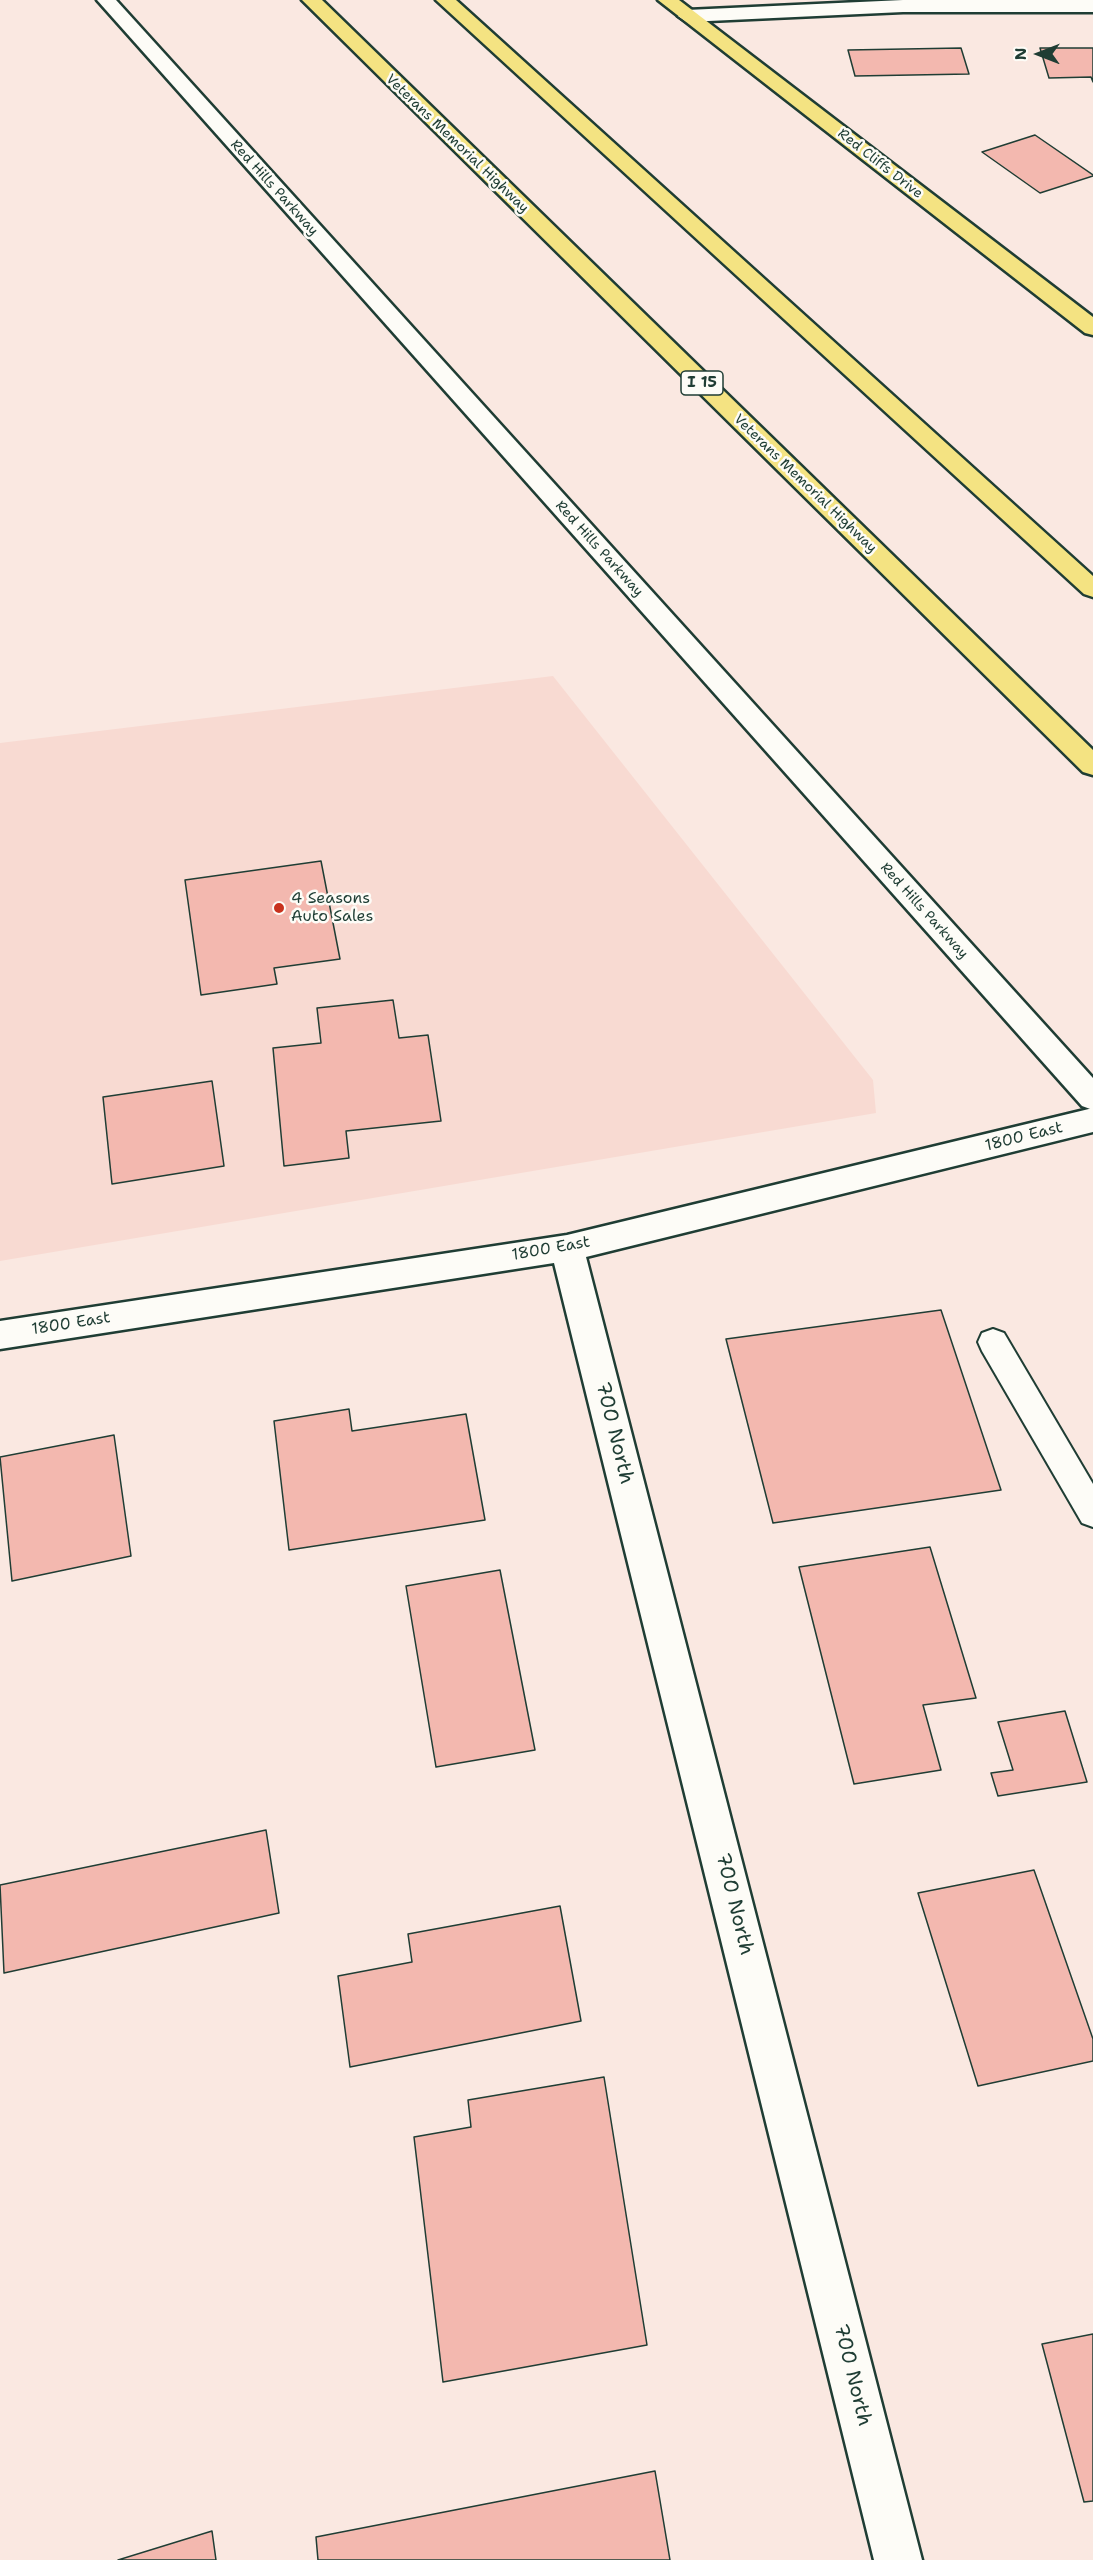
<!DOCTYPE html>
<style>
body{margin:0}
#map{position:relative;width:1093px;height:2560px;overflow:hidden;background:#fae8e1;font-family:"Shantell Sans",sans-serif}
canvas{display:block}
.north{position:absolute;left:1009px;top:24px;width:60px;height:60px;-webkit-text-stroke:4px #fdfcf7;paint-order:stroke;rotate:270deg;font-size:16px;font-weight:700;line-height:24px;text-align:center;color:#1f3d34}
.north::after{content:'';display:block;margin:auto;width:21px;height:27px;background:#1f3d34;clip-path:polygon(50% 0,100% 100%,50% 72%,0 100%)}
</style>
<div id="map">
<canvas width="1093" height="2560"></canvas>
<div class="north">N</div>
</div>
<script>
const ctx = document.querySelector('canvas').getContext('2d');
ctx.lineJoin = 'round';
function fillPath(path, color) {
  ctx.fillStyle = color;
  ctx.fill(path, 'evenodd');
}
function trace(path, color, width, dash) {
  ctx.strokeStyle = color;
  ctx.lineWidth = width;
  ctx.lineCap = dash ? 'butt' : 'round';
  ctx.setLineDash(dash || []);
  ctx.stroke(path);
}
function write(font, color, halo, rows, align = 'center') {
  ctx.font = font + ' "Shantell Sans",sans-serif';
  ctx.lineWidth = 5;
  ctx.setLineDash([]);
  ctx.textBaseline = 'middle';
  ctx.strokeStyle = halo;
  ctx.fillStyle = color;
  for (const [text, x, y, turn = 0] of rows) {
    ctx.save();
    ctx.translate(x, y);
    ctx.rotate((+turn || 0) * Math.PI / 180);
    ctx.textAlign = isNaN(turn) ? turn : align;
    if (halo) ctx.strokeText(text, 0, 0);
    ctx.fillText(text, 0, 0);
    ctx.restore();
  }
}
fillPath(new Path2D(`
 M553 676 873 1080 876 1113 0 1261V743Z`), '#f8dad2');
const building = new Path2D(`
 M961 48 969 74 855 76 848 50Z
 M1040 48H1093V82L1091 77 1049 78Z
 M1035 135 1093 175V176L1040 193 982 152Z
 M321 861 340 959 274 968 277 984 201 995 185 880Z
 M393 1000 399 1038 428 1035 441 1121 346 1131 349 1158 284 1166 273 1048 321 1043 317 1008Z
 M212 1081 224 1166 112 1184 103 1097Z
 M941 1310 1001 1490 773 1523 726 1339Z
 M349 1409 352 1431 466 1414 485 1520 289 1550 274 1421Z
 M114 1435 131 1556 12 1581 0 1457Z
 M930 1547 976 1698 923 1705 941 1770 854 1784 799 1567Z
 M500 1570 535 1750 436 1767 406 1586Z
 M1065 1711 1087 1782 998 1796 991 1773 1013 1770 998 1722Z
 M266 1830 279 1913 4 1973 0 1885Z
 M1034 1870 1093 2039V2061L978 2086 918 1893Z
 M560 1906 581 2021 350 2067 338 1976 412 1962 408 1934Z
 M604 2077 647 2345 443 2382 414 2137 471 2127 468 2100Z
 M1093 2334V2501L1084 2502 1042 2344Z
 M655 2471 670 2560H318L316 2537Z
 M212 2531 216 2560H118Z`);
fillPath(building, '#f3b8af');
trace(building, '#1f3d34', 1.5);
const lane = new Path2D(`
 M993 1329 1004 1333 1093 1484V1527L1082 1523 982 1351 978 1342 982 1333Z`);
const street = new Path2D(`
 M903 0H1093V12H903L687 22 678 16 687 10Z
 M1093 1108V1132L586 1257 922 2560H874L554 1263 0 1349V1321L567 1235Z`);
const secondary = new Path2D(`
 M97 0H116L1093 1078V1110L1082 1106Z`);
const primary = new Path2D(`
 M658 0H679L1093 317V335L1085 333Z`);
const highway = new Path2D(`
 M302 0H322L1093 750V775L1083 772Z
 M436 0H456L1093 576V597L1084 594Z`);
trace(lane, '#1f3d34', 4);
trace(street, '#1f3d34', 5);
trace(secondary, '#1f3d34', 5);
trace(primary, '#1f3d34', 5);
trace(highway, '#1f3d34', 5);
fillPath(lane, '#fdfcf7');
fillPath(street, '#fdfcf7');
fillPath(secondary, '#fdfcf7');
fillPath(primary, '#f4e382');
fillPath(highway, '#f4e382');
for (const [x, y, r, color] of [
 [279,908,6,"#c8321e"]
]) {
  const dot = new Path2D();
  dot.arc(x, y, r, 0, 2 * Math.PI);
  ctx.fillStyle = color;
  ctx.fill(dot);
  trace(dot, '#fdfcf7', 2);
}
write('14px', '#1f3d34', '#fdfcf7', [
 ["Veterans Memorial Highway",457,144,44],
 ["Red Cliffs Drive",880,164,38],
 ["Red Hills Parkway",274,188,48],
 ["Veterans Memorial Highway",805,484,44],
 ["Red Hills Parkway",599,549,48],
 ["Red Hills Parkway",924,911,48]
]);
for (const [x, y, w] of [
 [702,383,42]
]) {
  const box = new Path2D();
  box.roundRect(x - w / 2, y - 12, w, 24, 4.5);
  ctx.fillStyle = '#fdfcf7';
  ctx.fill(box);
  trace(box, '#1f3d34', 1.5);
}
write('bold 15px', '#1f3d34', null, [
 ["I 15",702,383]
]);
write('16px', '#1f3d34', '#fdfcf7', [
 ["4 Seasons",291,899],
 ["Auto Sales",291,917]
], 'left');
write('16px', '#1f3d34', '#fdfcf7', [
 ["1800 East",1024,1137,-14],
 ["1800 East",551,1249,-10],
 ["1800 East",71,1324,-9]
]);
write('20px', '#1f3d34', '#fdfcf7', [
 ["700 North",614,1433,76],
 ["700 North",734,1904,76],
 ["700 North",852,2375,76]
]);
</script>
